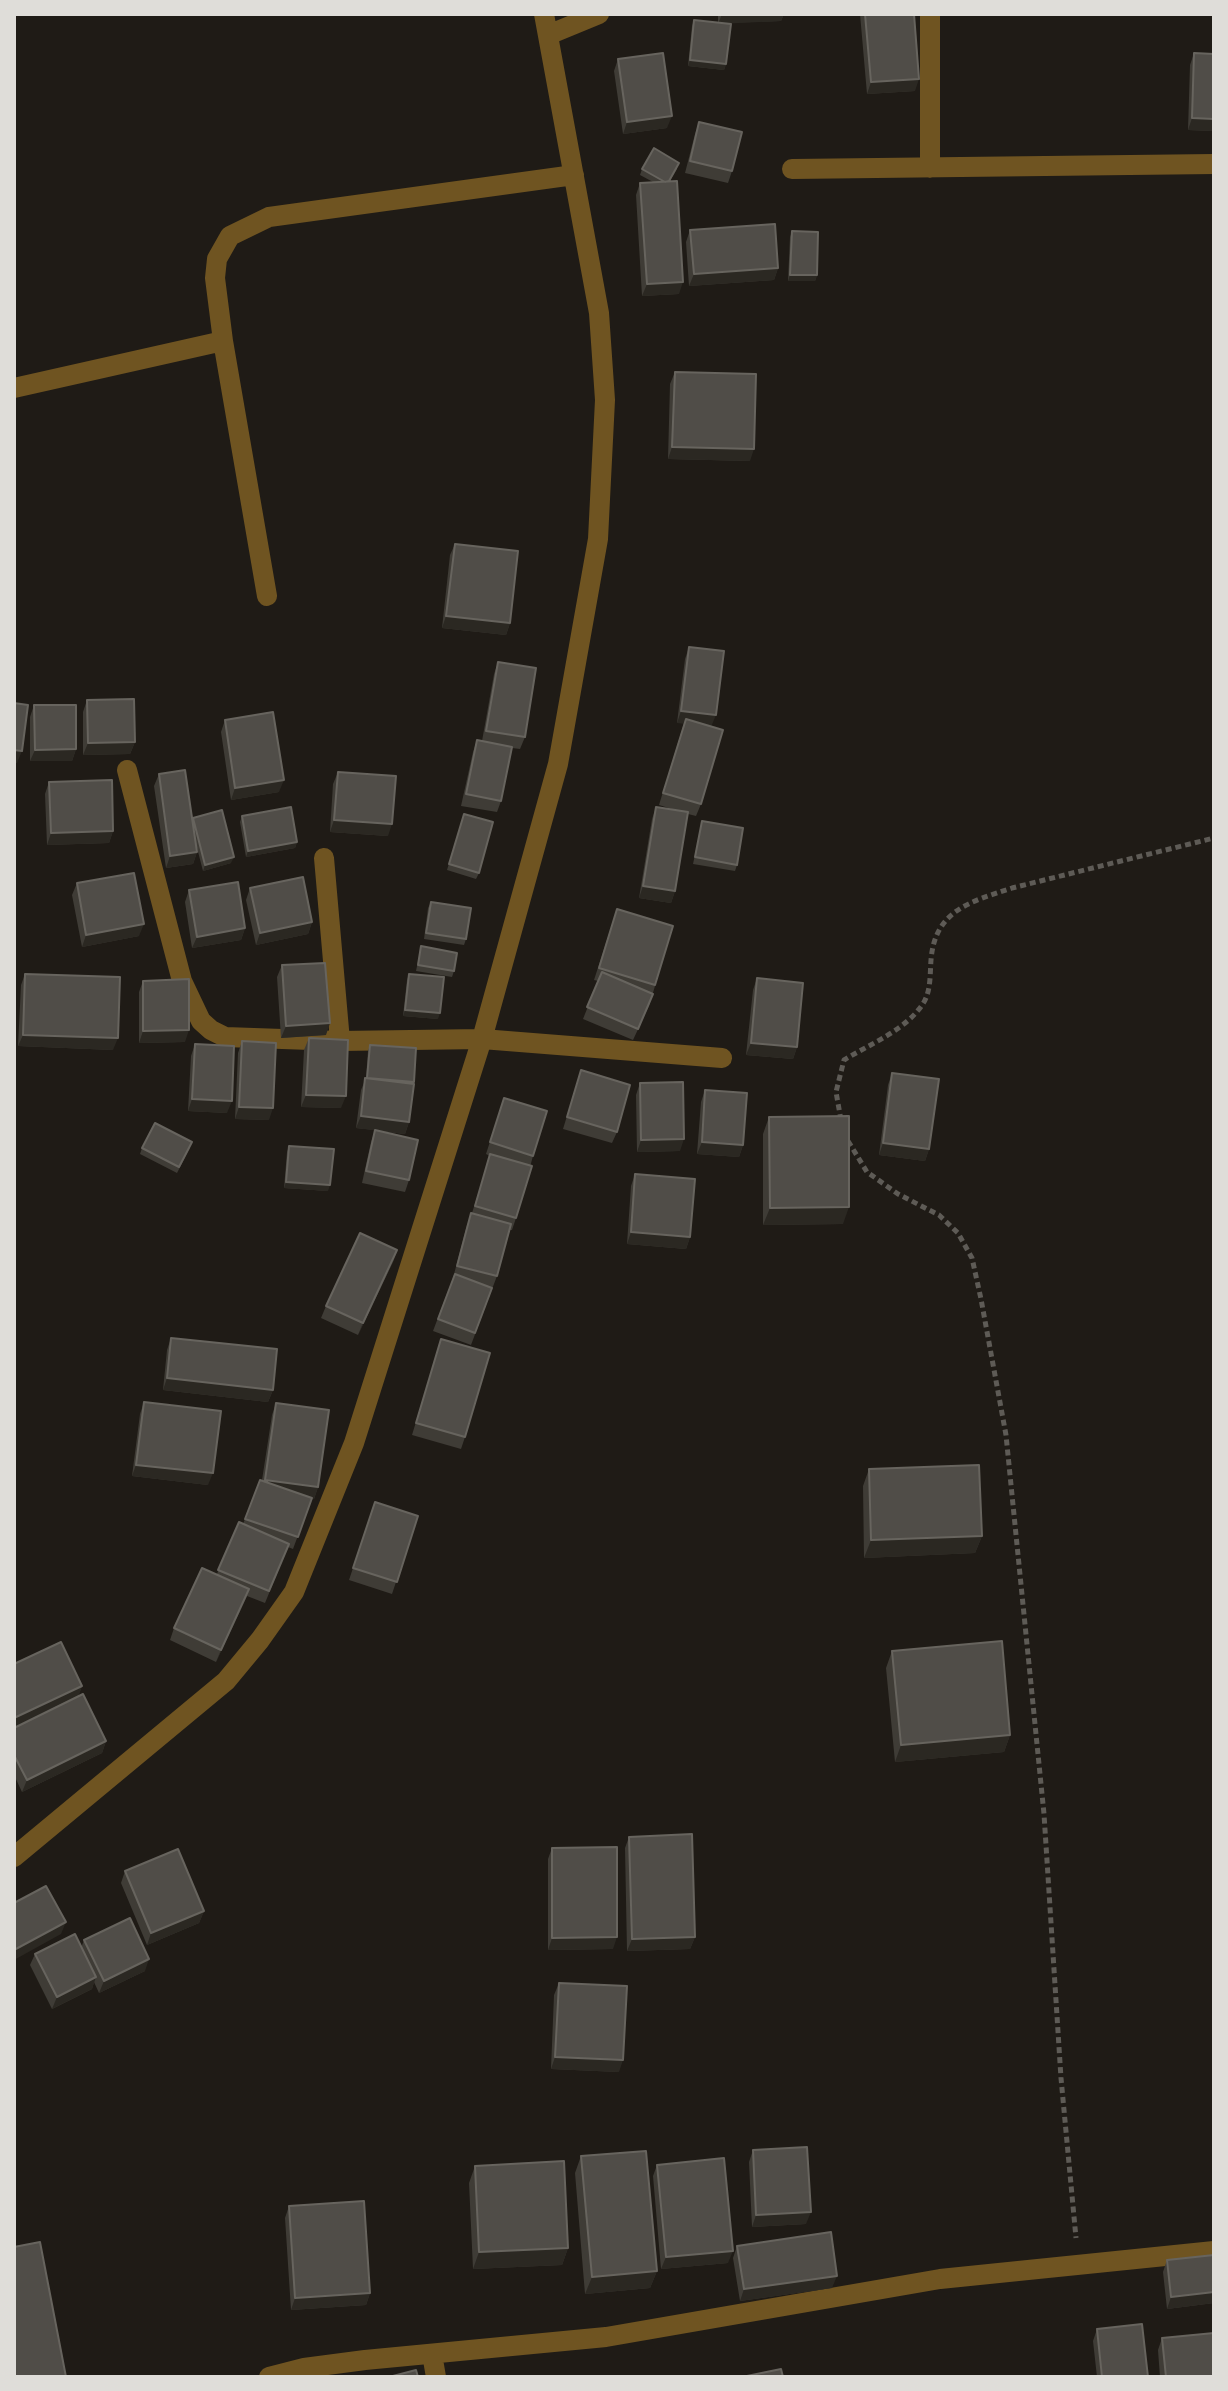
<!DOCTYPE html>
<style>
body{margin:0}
#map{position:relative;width:1228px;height:2391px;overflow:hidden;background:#1f1b16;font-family:"Work Sans",sans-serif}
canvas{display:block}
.frame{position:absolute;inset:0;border:16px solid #dfddd9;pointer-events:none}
</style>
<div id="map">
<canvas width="1228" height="2391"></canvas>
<div class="frame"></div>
</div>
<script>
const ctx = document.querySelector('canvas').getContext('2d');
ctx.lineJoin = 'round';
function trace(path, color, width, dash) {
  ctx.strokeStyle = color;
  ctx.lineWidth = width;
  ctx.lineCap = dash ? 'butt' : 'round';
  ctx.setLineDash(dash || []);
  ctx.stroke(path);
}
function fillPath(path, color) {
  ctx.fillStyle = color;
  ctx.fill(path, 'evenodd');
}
trace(new Path2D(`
 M841 1120 836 1092 844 1060C870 1044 908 1029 924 1002 931 990 930 973 931 960 935 910 970 902 1012 888L1214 838
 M848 1141 867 1172 898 1194 939 1215 958 1233 972 1258 981 1299 1006 1435 1044 1814 1061 2078 1076 2238`), '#5e5b56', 5, [6, 4]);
trace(new Path2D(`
 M548 35 599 14
 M930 168V14
 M792 169 1214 164
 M14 388 223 341
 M267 596 223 341 215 278 217 259 230 236 269 217 574 175
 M127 770 182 981 201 1021 211 1030 225 1037 340 1041 482 1039 722 1058
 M324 858 340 1041
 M14 1857 226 1681 260 1640 294 1592 354 1443 482 1039 558 764 598 539 605 400 599 313 544 14
 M432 2354 436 2377
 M269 2377 304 2368 365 2360 606 2337 940 2279 1214 2251`), '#6f5421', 20);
fillPath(new Path2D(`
 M718 14H784L781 21 723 23 726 64 724 70 688 66 692 26 694 20 718 23Z
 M860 14H914L915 91 867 94Z
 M1194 53 1214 131 1188 130 1190 65Z
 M618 59 667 128 623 134 614 71Z
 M699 122 732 171 728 183 685 173 695 134Z
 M642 169H677L670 181 679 294 642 296 636 195 640 183 653 182 640 175Z
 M690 230 778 268 774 280 689 286 686 242Z
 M792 231 817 275 815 281H788L790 237Z
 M675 372 750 461 668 459 670 384Z
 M455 544 510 623 506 635 442 628 450 555Z
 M689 647 711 727 701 804 696 816 688 814 675 891 671 903 639 898 652 819 656 807 675 810 659 805 684 723H677L685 659Z
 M498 662 525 737 520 749 512 748 501 801 497 812 461 806 473 752 477 740 482 741 494 674Z
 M87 700 135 742 130 754 83 755V712Z
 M34 705 76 749 72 761H30V717Z
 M225 720 279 792 231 800 221 732Z
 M338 772 388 836 330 832 333 784Z
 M159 774 193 820V818L231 863 203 871 196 844 197 852 193 864 166 868 154 786Z
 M49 782 113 831 109 843 47 845 45 794Z
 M242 816 297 842 295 848 246 857 240 822Z
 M462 820 479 873 476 879 447 870Z
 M702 821 737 865 735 871 693 864Z
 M77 883 139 936 82 947 72 895Z
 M250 888 312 922 308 934 256 945 246 900Z
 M189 890 245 928 241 940 192 948 185 902Z
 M431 902 466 939 464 945 424 939 428 908Z
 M613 921 673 926 649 1006 633 1040 583 1019 598 981 594 980Z
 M421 946 454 971 452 977 416 971Z
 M282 965 326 1035 281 1038 277 977Z
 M25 974 113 1050 18 1046 21 985Z
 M409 974 438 1019 403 1016 407 980Z
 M757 978 797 1047 793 1059 746 1055 753 990Z
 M143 981 185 1042 139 1043V992Z
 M309 1038 341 1108 301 1107 304 1050Z
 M242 1041 269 1120 235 1119 238 1053Z
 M195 1044 227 1113 188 1111 191 1056Z
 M370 1045 414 1082 409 1122 405 1134 379 1131 409 1180 405 1192 362 1183 371 1142 375 1130 356 1128 361 1090 366 1078 368 1051Z
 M581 1070 617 1132 612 1143 563 1129Z
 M892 1073 929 1149 925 1161 879 1155 888 1085Z
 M640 1083 680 1151 637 1152 636 1095Z
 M705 1090 743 1145 739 1157 697 1154 701 1102Z
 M504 1098 533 1156 516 1218 512 1230H510L497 1276 471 1345 433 1331 453 1278 467 1225 472 1213 490 1156 486 1154Z
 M769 1117 843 1224 763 1225V1134Z
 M289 1146 328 1191 284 1188 287 1152Z
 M142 1148H190L177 1173 140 1154Z
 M635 1174 690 1237 686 1249 627 1244 631 1186Z
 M397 1250 393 1262 358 1335 321 1318 326 1306Z
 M171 1338 273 1390 268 1402 163 1390 167 1350Z
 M441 1339 465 1437 461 1449 412 1435Z
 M144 1402 208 1485 132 1476 140 1414Z
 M276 1403 318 1487 314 1499 312 1498 293 1549 288 1547 265 1603 247 1596 216 1662 170 1640 174 1628 217 1574 239 1522 243 1524 260 1480H262L272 1415Z
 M869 1469 982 1536 975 1553 864 1558 863 1486Z
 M375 1502 418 1516 392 1594 349 1580Z
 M892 1651 1010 1735 1004 1752 895 1762 886 1668Z
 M82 1686 78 1696 106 1741 102 1753 22 1792 14 1775V1728Z
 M629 1837 695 1937 690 1949 627 1951 625 1848Z
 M552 1848 613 1949 548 1950V1859Z
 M125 1871 204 1911 199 1923 147 1945 121 1883Z
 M84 1940 145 1971 99 1993 94 1982 92 1989 52 2009 30 1965 35 1954 81 1948Z
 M559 1983 619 2072 551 2069 554 1995Z
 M753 2150 806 2224 752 2227 749 2162Z
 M581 2156 657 2271 650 2288 585 2294 575 2173Z
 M657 2165 728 2263 661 2269 653 2176Z
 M475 2166 568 2248 562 2265 473 2269 469 2183Z
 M289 2206 370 2293 366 2305 291 2310 285 2218Z
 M737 2246 832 2288 740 2301 733 2258Z
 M1214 2255V2303L1167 2309 1163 2272 1167 2260Z
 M1097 2329 1148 2377H1097L1093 2341Z
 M1162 2338 1214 2377H1160L1158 2350Z`), '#3f3c36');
fillPath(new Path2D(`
 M722 14H784L781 21 718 24Z
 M690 60 726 64 724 70 688 66Z
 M919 79 915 91 867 94 871 82Z
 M672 116 667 128 623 134 627 122Z
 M1192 118 1214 119V131L1188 130Z
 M778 268 774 280 689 286 694 274Z
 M790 275H817L815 281H788Z
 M683 282 679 294 642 296 647 284Z
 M672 447 754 449 750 461 668 459Z
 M446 616 510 623 506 635 442 628Z
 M681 711 716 715 711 727 677 723Z
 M135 742 130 754 83 755 88 743Z
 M76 749 72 761H30L35 750Z
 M14 750 22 751 17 763H14Z
 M284 780 279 792 231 800 235 788Z
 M334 820 392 824 388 836 330 832Z
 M113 831 109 843 47 845 51 833Z
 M297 842 295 848 246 857 248 851Z
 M197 852 193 864 166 868 170 856Z
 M234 857 231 863 203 871 205 865Z
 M643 886 675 891 671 903 639 898Z
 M312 922 308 934 256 945 260 933Z
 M144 924 139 936 82 947 86 935Z
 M245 928 241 940 192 948 197 937Z
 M405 1010 440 1013 438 1019 403 1016Z
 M330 1023 326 1035 281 1038 286 1026Z
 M189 1030 185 1042 139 1043 143 1031Z
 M23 1035 118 1038 113 1050 18 1046Z
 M751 1043 797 1047 793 1059 746 1055Z
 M306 1095 346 1096 341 1108 301 1107Z
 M192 1099 232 1101 227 1113 188 1111Z
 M239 1107 273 1108 269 1120 235 1119Z
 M361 1116 409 1122 405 1134 356 1128Z
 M684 1139 680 1151 637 1152 641 1140Z
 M702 1142 743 1145 739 1157 697 1154Z
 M883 1143 929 1149 925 1161 879 1155Z
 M286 1182 330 1185 328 1191 284 1188Z
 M849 1207 843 1224 763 1225 770 1208Z
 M631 1232 690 1237 686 1249 627 1244Z
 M397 1250 393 1262 358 1335 363 1323Z
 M167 1378 273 1390 268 1402 163 1390Z
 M136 1465 213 1473 208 1485 132 1476Z
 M265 1480 318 1487 314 1499 261 1491Z
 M982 1536 975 1553 864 1558 871 1540Z
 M249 1589 245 1601 216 1662 221 1650Z
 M82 1686 78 1698 14 1728V1718Z
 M1010 1735 1004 1752 895 1762 901 1745Z
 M106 1741 102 1753 22 1792 27 1780Z
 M204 1911 199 1923 147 1945 151 1933Z
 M66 1922 61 1934 14 1960V1950Z
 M617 1937 613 1949 548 1950 552 1938Z
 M695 1937 690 1949 627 1951 632 1939Z
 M149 1959 145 1971 99 1993 104 1981Z
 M96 1977 92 1989 52 2009 57 1997Z
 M555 2057 623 2060 619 2072 551 2069Z
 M811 2212 806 2224 752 2227 756 2215Z
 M568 2248 562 2265 473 2269 479 2252Z
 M733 2251 728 2263 661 2269 666 2257Z
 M657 2271 650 2288 585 2294 592 2277Z
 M837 2276 832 2288 740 2301 744 2289Z
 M1214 2292V2303L1167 2309 1171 2297Z
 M370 2293 366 2305 291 2310 295 2298Z`), '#2b2822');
const building = new Path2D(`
 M865 14H914L919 79 871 82Z
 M694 20 731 24 726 64 690 60Z
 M663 53 672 116 627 122 618 59Z
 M1194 53 1214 54V119L1192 118Z
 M699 122 742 132 732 171 690 161Z
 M654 148 679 163 669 181 665 182 642 169Z
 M677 181 683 282 647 284 640 183Z
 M775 224 778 268 694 274 690 230Z
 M792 231 818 232 817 275H790Z
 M675 372 756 374 754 449 672 447Z
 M455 544 518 551 510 623 446 616Z
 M689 647 724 651 716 715 681 711Z
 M498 662 536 668 525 737 486 731Z
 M134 699 135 742 88 743 87 700Z
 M14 703 28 705 22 751 14 750Z
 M34 705H76V749L35 750Z
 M273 712 284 780 235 788 225 720Z
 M686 719 723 730 701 804 663 793Z
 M477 740 512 747 501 801 466 794Z
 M185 770 197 852 170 856 159 774Z
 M338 772 396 776 392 824 334 820Z
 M112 780 113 831 51 833 49 782Z
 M291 807 297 842 248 851 242 816Z
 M656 807 688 812 675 891 643 886Z
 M222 810 234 857 205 865 193 818Z
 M464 814 493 822 479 873 449 864Z
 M702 821 743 828 737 865 695 857Z
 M134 873 144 924 86 935 77 883Z
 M303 877 312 922 260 933 250 888Z
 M238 882 245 928 197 937 189 890Z
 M431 902 471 908 466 939 426 933Z
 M617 909 673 926 655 985 599 968Z
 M421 946 457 953 454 971 418 965Z
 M325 963 330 1023 286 1026 282 965Z
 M602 972 653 994 638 1029 587 1007Z
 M25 974 120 977 118 1038 23 1035Z
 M409 974 444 977 440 1013 405 1010Z
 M757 978 803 983 797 1047 751 1043Z
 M189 979V1030L143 1031V981Z
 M309 1038 348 1040 346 1096 306 1095Z
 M242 1041 276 1043 273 1108 239 1107Z
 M195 1044 234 1046 232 1101 192 1099Z
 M370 1045 416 1048 414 1082 367 1078Z
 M581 1070 630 1085 617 1132 567 1117Z
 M892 1073 939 1079 929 1149 883 1143Z
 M365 1078 414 1084 409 1122 361 1116Z
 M683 1082 684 1139 641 1140 640 1083Z
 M705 1090 747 1093 743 1145 702 1142Z
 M504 1098 547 1111 533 1156 490 1142Z
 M849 1116V1207L770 1208 769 1117Z
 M155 1123 192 1142 179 1167 142 1148Z
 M375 1130 418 1140 409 1180 366 1171Z
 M289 1146 334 1149 330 1185 286 1182Z
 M490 1154 532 1166 516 1218 475 1206Z
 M635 1174 695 1179 690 1237 631 1232Z
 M471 1213 511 1224 497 1276 457 1266Z
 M360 1233 397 1250 363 1323 326 1306Z
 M455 1274 492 1288 475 1333 438 1319Z
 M171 1338 277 1349 273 1390 167 1378Z
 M441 1339 490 1353 465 1437 416 1423Z
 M144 1402 221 1411 213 1473 136 1465Z
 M276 1403 329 1410 318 1487 265 1480Z
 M979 1465 982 1536 871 1540 869 1469Z
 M260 1480 312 1498 298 1537 245 1519Z
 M375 1502 418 1516 397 1582 353 1568Z
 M239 1522 289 1544 269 1591 218 1570Z
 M202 1568 249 1589 221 1650 174 1628Z
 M1002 1641 1010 1735 901 1745 892 1651Z
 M61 1642 82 1686 14 1718V1664Z
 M83 1694 106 1741 27 1780 14 1755V1728Z
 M692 1834 695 1937 632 1939 629 1837Z
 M617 1847V1937L552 1938V1848Z
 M178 1849 204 1911 151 1933 125 1871Z
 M46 1886 66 1922 14 1950V1903Z
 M130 1918 149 1959 104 1981 84 1940Z
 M75 1934 96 1977 57 1997 35 1954Z
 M559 1983 627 1986 623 2060 555 2057Z
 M807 2147 811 2212 756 2215 753 2150Z
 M646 2151 657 2271 592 2277 581 2156Z
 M724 2158 733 2251 666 2257 657 2165Z
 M564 2161 568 2248 479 2252 475 2166Z
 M364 2201 370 2293 295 2298 289 2206Z
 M831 2232 837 2276 744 2289 737 2246Z
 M40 2242 66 2377H14V2247Z
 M1214 2255V2292L1171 2297 1167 2260Z
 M1142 2324 1148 2377H1102L1097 2329Z
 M1214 2333V2377H1166L1162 2338Z
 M781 2369 783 2377H742Z
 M416 2370 418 2377H389Z`);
fillPath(building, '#504d48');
trace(building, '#67645e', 2);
</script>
